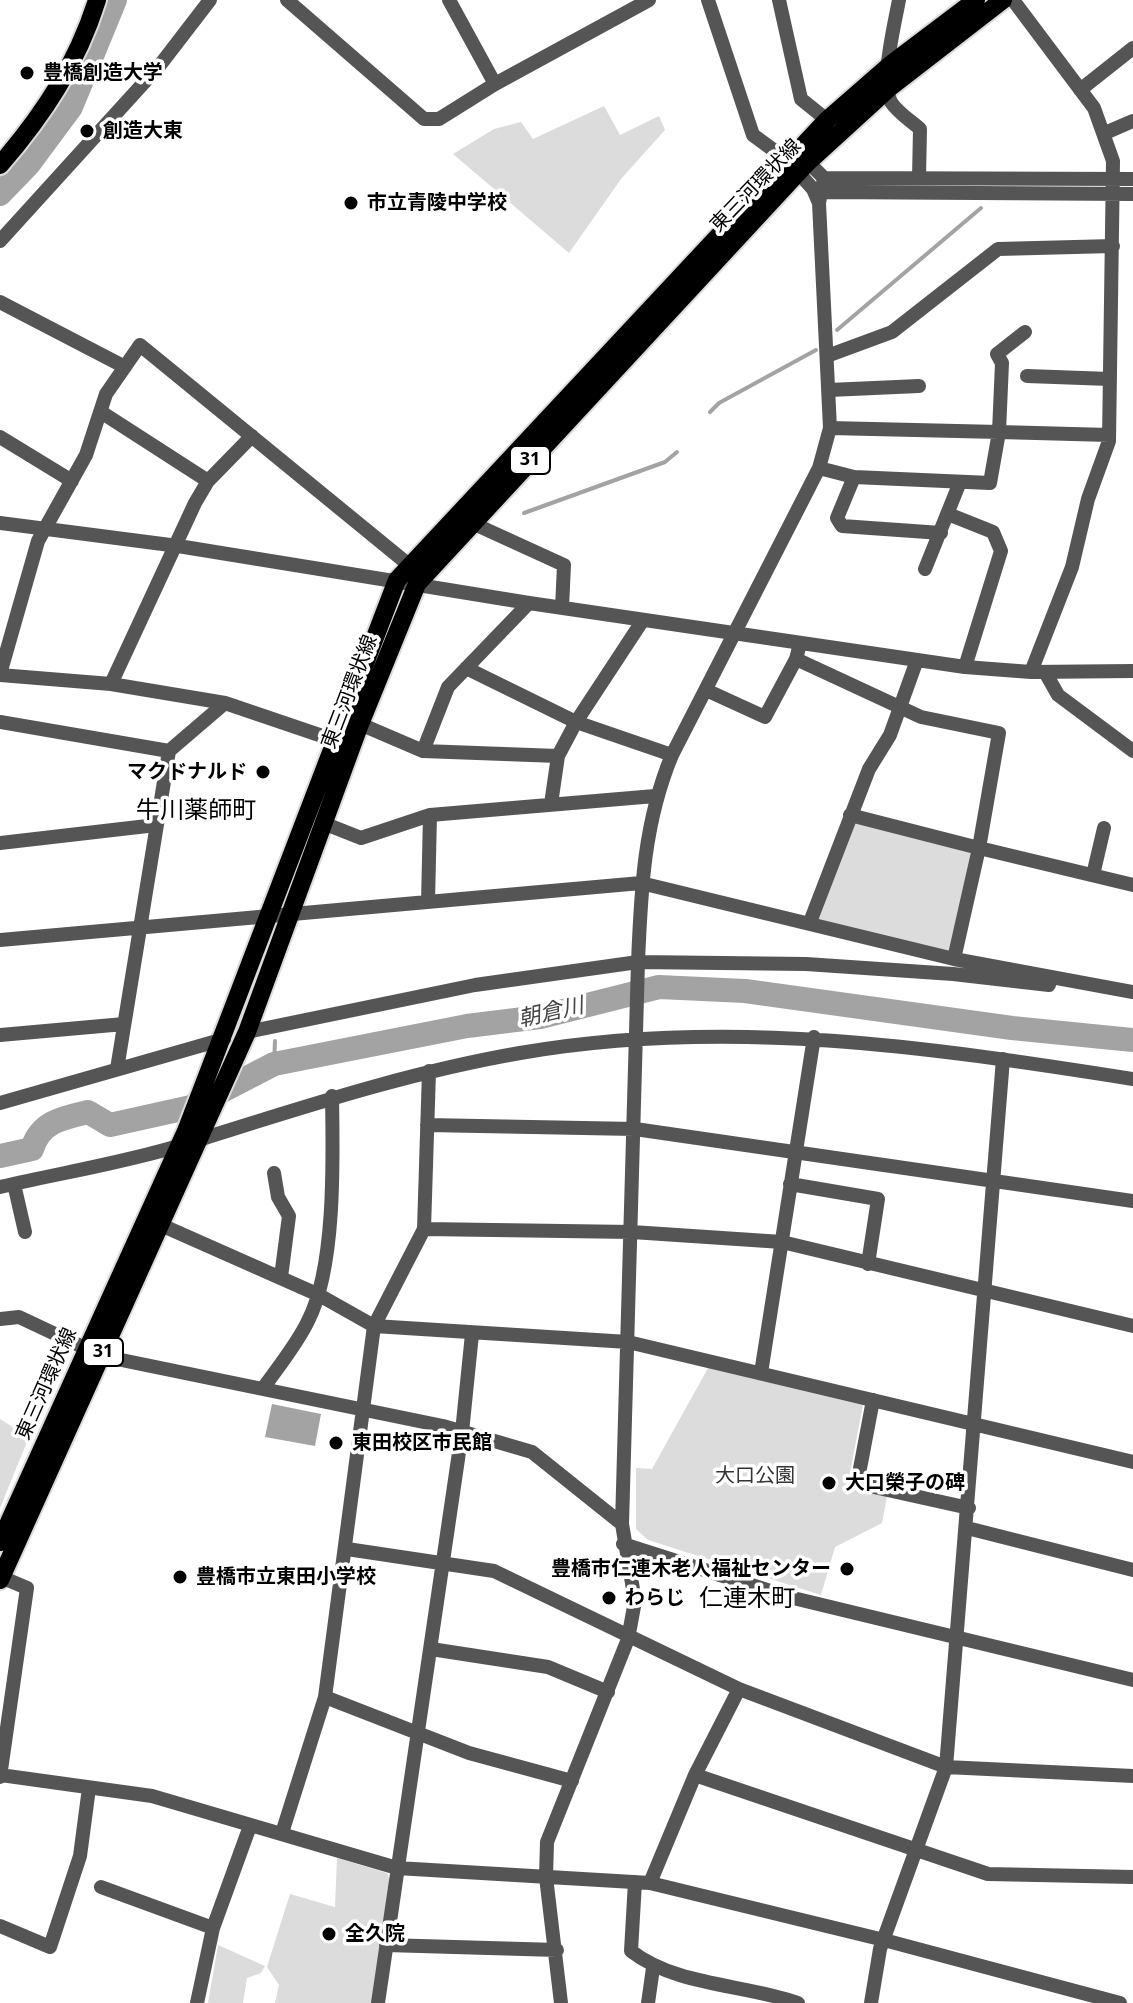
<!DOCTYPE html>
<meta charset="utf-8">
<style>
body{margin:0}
canvas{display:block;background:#fff}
</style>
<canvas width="1133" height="2003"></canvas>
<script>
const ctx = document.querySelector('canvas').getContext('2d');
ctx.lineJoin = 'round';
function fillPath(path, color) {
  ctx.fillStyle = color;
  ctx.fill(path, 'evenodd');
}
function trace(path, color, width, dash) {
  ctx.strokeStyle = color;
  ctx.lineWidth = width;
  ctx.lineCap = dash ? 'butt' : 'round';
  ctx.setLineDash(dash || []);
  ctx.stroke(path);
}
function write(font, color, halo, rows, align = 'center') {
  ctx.font = font + ' "Noto Sans","Noto Sans JP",sans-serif';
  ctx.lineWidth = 7;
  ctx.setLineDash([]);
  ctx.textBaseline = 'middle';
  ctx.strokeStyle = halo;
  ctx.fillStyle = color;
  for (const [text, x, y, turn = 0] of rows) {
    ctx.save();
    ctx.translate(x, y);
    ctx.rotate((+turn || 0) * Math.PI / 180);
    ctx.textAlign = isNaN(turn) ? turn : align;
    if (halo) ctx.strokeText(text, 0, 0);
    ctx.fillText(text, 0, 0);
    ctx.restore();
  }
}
fillPath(new Path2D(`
 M604 106 620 135 659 116 665 130 621 179 569 253 453 154 494 129 521 122 533 139Z
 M853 821 971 851 949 952 818 919Z
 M708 1368 863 1405 847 1488 887 1496 882 1523 835 1547 821 1595 648 1540 636 1529V1468L652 1469Z
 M0 1419 29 1437 0 1508Z
 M337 1858 387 1873 390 1881 372 2003H275L279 1985 267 1967 290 1894 335 1907Z
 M218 1945 265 1966 261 1973 247 1978 243 2003H208Z`), '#dcdcdc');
fillPath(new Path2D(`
 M272 1404 321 1414 315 1446 265 1437Z`), '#a3a3a3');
trace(new Path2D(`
 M837 330 981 208
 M710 412 719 403 816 350
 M524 513 665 462 677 452
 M274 1064 275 1041`), '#a3a3a3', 4);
trace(new Path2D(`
 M0 194 28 165 71 107 115 0
 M0 1156 32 1149C40 1122 62 1118 88 1112L110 1125 191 1107 274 1064 467 1026 540 1017 659 987 745 991 1012 1028 1133 1040`), '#a3a3a3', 24);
const major = new Path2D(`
 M0 165C43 115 77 64 97 0
 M0 1542 186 1131 397 580 827 120 890 65 976 0
 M0 1580 247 1032 360 724 417 584 808 162 888 89 1003 0`);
trace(major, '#dbdbdb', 22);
trace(new Path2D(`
 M287 0 424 119H439L495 84 649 0
 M449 0 495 84
 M708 0 753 135 787 160 813 189 819 203
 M779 0 801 99 827 120
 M899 0C895 22 880 82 891 102 897 112 911 121 920 129L919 178
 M1013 0 1094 108 1113 161 1109 441 1088 499 1072 567 1031 672
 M1080 90 1133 48
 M1105 133 1133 121
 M824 178 1133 179
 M822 192 1133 194
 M0 241 160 65 210 0
 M0 302 125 367
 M827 356 892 332 998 249 1113 246
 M1027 376 1110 379
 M829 390 919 386
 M101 412 208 481
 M830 428 999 432 1002 363 997 354 1025 332
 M0 437 72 481
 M819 468 854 477 990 483 999 432 1109 435
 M854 477 837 518 842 526 941 533
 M948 514 993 532 1001 551 965 667
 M0 523 178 546 529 603 965 667 1031 672 1133 671
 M472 523 564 565 562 608
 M925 569 960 482
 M800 644 796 659 921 717 999 733 979 848 1133 885
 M466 668 576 722 672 755
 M1045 672 1058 695 1133 751
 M0 674 38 541 86 455 106 394 140 345 409 565 413 576
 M0 675 111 684 225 703 337 741
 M111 684 195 503 208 481 252 436
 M706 690 765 717 796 659
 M0 722 169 751 225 703
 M360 724 423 751 558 756
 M423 751 448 687 529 603
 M551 804 558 756 576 722 643 620
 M850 815 979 848 954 959
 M323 823 361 838 430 815 655 796
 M0 843 156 825
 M1093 875 1104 828
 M428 902 430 815
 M810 922 869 769 890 735 917 660
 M0 940 641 883 954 959 1133 992
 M247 1032 475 985 638 962 806 964 953 974 1049 985
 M0 1035 124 1024
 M117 1069 169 751
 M0 1103 224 1039
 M427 1125 635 1129 1133 1201
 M274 1173 278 1197 289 1216 281 1277
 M14 1184 25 1232
 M790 1184 878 1199 868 1264
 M0 1187C60 1173 123 1163 182 1145 295 1110 404 1073 520 1053 727 1017 929 1047 1133 1079
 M161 1225 319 1295 374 1326 628 1342 1133 1462
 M424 1229 632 1232 782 1242 1133 1326
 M0 1319 19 1317 102 1356 443 1426 532 1452 622 1524
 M761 1373 814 1037
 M264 1387C279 1366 297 1344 308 1321 336 1267 333 1157 332 1096
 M873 1400 858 1479 865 1485 969 1508
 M967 1528 1133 1570
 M623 1544 789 1597 1133 1680
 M347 1549 494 1571 739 1689 946 1767 1133 1776
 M431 1649 548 1667 608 1692
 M325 1697 469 1753 572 1781
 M0 1775 152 1796 397 1868 650 1883 884 1940 1120 2003
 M695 1775 988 1874 1133 1877
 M0 1777 27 1588 1 1577
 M282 1833 325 1697 374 1326 424 1229 429 1071
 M635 1882 631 1951C676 1986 744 1984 798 2003
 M650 1883 695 1775 739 1689
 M101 1887 213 1928
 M0 1926 50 1947 80 1856 89 1788
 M386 1945 557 1950
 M197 2003 213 1928 250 1826
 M378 2003 462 1432 472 1334
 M561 2003 546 1877 547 1842 628 1639 635 1601 622 1524 638 962C641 889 644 822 672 755L819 468 830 428 819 203 824 178 808 162 797 161
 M648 2003 653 1968
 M871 2003 880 1949 946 1767 1003 1059`), '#555', 14);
trace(major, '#000', 18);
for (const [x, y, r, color] of [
 [27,73,8,"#000"],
 [87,131,8,"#000"],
 [351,203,8,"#000"],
 [263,772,8,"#000"],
 [336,1443,8,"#000"],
 [829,1483,8,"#000"],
 [847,1569,8,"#000"],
 [180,1577,8,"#000"],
 [609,1598,8,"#000"],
 [329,1934,8,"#000"]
]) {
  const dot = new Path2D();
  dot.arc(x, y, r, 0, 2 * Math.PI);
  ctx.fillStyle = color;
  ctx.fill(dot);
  trace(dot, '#fff', 3);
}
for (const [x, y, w] of [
 [530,460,40],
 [103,1352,40]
]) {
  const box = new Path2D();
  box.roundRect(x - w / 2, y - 14, w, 28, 6);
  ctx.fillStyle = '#fff';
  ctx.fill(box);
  trace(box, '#000', 2);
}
write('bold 18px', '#000', null, [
 ["31",530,460],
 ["31",103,1352]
]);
write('bold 20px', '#000', '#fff', [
 ["豊橋創造大学",43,73],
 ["創造大東",103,131],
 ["市立青陵中学校",367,203],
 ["マクドナルド",247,772,"right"],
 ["東田校区市民館",352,1443],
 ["大口榮子の碑",845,1483],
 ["豊橋市仁連木老人福祉センター",831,1569,"right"],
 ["豊橋市立東田小学校",196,1577],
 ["わらじ",625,1598],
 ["全久院",345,1934]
], 'left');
write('20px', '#000', '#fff', [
 ["東三河環状線",756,186,-46],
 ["東三河環状線",350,692,-69],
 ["東三河環状線",47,1384,-66]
]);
write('20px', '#333', '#fff', [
 ["大口公園",755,1476]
]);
write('italic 22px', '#444', '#fff', [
 ["朝倉川",551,1013,-13]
]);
write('24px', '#000', '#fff', [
 ["牛川薬師町",196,811],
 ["仁連木町",747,1599]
]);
</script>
